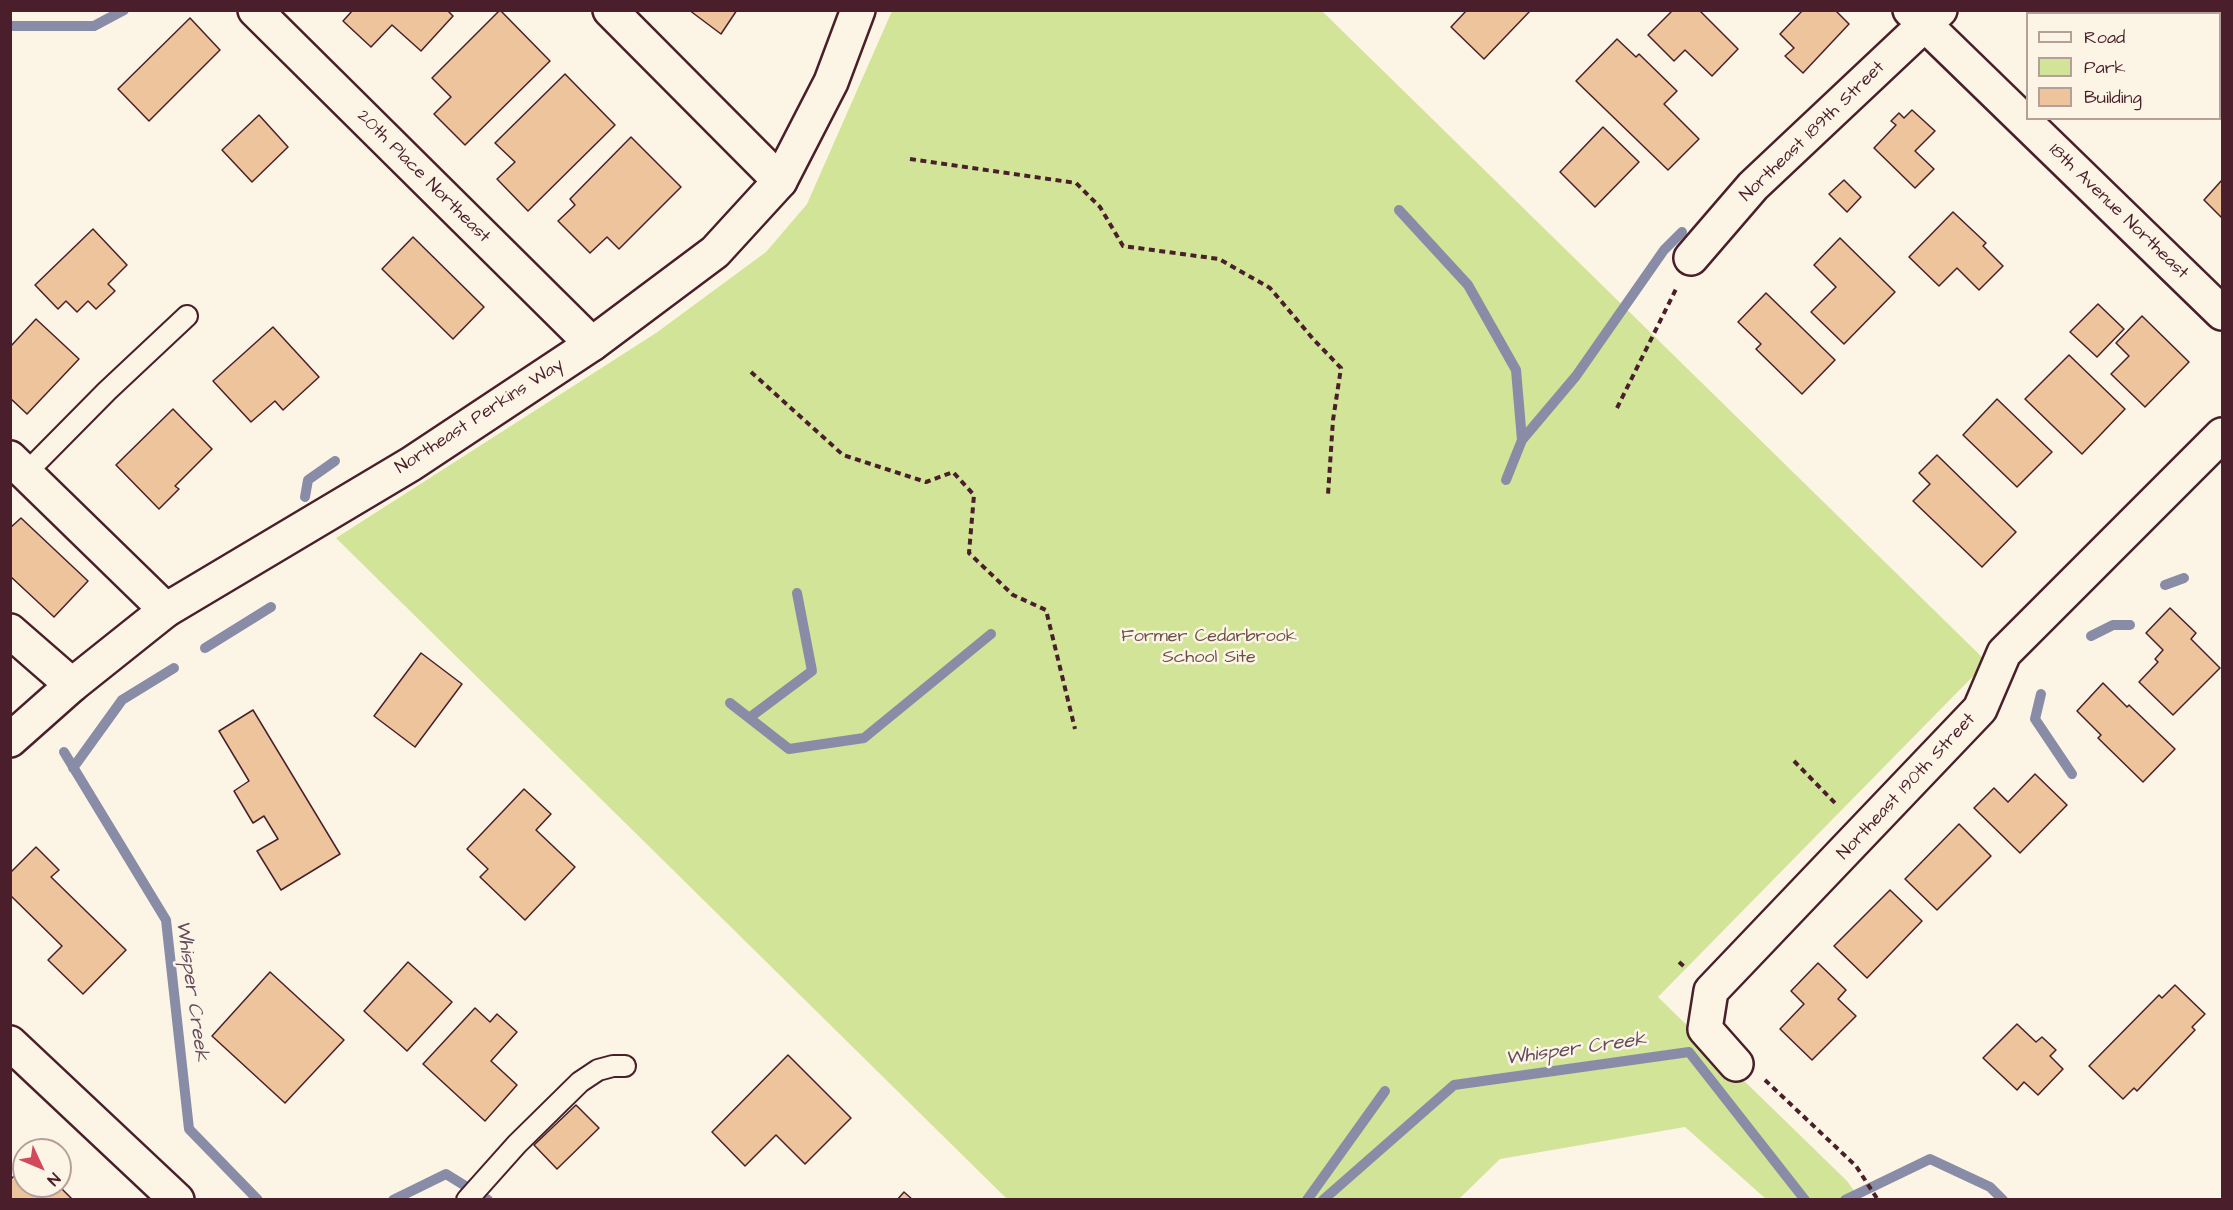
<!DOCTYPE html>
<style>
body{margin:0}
#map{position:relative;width:2233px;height:1210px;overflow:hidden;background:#fcf5e5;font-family:"Architects Daughter",sans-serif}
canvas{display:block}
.frame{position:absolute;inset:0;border:12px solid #4a1f2b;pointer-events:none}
.legend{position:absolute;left:2026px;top:12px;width:195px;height:108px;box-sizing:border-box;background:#fcf5e5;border:2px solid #b59f9b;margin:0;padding:8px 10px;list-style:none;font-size:18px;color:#4a1f2b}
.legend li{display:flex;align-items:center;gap:12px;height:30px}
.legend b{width:30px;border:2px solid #b59f9b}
.north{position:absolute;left:12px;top:1138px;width:60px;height:60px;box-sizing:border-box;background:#fcf5e5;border:2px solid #b59f9b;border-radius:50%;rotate:134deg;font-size:16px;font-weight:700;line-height:24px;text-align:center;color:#4a1f2b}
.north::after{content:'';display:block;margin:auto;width:21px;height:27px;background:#d1495b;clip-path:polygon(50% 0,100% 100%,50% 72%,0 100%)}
</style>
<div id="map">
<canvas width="2233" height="1210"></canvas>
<div class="frame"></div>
<ul class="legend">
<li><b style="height:8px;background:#fcf5e5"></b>Road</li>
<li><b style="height:16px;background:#d2e498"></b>Park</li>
<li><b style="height:16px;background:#edc49c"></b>Building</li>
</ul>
<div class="north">N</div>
</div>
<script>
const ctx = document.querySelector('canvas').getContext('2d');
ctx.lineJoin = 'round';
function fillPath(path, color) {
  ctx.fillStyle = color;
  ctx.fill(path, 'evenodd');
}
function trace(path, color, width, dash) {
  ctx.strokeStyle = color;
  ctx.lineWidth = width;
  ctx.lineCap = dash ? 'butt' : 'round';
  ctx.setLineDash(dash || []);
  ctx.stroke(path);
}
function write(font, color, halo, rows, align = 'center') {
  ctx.font = font + ' "Architects Daughter",sans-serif';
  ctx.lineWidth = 5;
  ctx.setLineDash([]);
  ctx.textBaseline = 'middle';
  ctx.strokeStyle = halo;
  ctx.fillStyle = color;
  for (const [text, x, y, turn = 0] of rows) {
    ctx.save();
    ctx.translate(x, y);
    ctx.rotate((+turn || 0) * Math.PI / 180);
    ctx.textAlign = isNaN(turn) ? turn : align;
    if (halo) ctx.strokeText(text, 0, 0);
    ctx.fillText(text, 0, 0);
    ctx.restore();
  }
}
fillPath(new Path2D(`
 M892 11H1322L1987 662 1658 997 1847 1181 1860 1199H1766L1685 1127 1500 1159 1459 1199H1007L336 538 656 333 766 252 807 204Z`), '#d2e498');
trace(new Path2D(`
 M10 26H94L124 10
 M1399 210 1468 285 1516 370 1522 440
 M1506 480 1522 440 1576 376 1664 250 1682 232
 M305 497 308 480 335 461
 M2165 585 2184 578
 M2091 636 2113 625H2130
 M205 648 271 607
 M2041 694 2035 719 2072 774
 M730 703 789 749 864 738 991 634
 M749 718 812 671 797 593
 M64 752 166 920 189 1129 258 1200
 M73 768 122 700 174 668
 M393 1200 446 1174 488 1200
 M1307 1200 1385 1091
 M1323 1200 1454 1085 1689 1052 1805 1200
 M1845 1200 1930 1159 1990 1187 2003 1200`), '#888ca7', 10);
const building = new Path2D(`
 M353 10H447L453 16 421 51 392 25 371 47 343 21Z
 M500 10 550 61 465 145 434 114 451 97 432 78Z
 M689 10H737L721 34Z
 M1467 10H1531L1484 59 1451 27Z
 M1673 10H1699L1738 49 1712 76 1685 50 1674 61 1648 35Z
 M1803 10H1835L1849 24 1803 73 1785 56 1794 48 1780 34Z
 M2054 10H2101L2103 12 2051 14Z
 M190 18 220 50 149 121 118 89Z
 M1617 39 1636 57 1639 54 1677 91 1664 104 1699 139 1668 170 1576 81Z
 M565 74 615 125 528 211 497 179 515 162 495 143Z
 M1912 110 1935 131 1915 151 1934 169 1915 188 1874 148 1896 125 1891 121 1899 113 1904 118Z
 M259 115 288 147 252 182 222 150Z
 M1603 127 1639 162 1595 207 1560 172Z
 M631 137 681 187 619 249 607 237 590 253 558 221 575 205 570 199Z
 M1844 180 1861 197 1847 212 1829 194Z
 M2222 180V218L2204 200Z
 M1953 212 1986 243 1983 246 2003 266 1979 290 1957 268 1939 286 1909 257Z
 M93 229 127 265 108 284 115 291 96 309 88 301 77 312 66 301 58 309 35 285Z
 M413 237 484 307 453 339 382 269Z
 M1840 238 1895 292 1844 344 1811 312 1836 287 1814 265Z
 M1766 293 1835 360 1802 394 1756 349 1761 344 1738 322Z
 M2098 304 2124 329 2097 357 2070 332Z
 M2142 316 2189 362 2145 407 2111 374 2129 356 2116 343Z
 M36 319 79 359 27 414 10 398V347Z
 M273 327 319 377 283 410 275 401 251 422 213 381Z
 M2069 355 2125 409 2082 454 2025 399Z
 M1997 399 2052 452 2017 487 1963 435Z
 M173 409 212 449 175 486 179 489 159 509 116 465Z
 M1937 455 2016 532 1982 567 1913 501 1930 484 1919 473Z
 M21 518 88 581 54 617 10 576V528Z
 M2170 608 2196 633 2191 639 2220 668 2173 715 2139 682 2158 662 2155 659 2163 650 2146 633Z
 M421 653 462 684 415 747 374 716Z
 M2103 683 2127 707 2129 705 2175 749 2143 782 2098 738 2101 735 2077 711Z
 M253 710 340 854 281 890 257 851 278 839 264 816 253 823 234 791 249 781 219 731Z
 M2035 774 2067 805 2020 853 1974 808 1994 788 2008 802Z
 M524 789 551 814 536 830 575 867 525 920 480 877 488 869 467 849Z
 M1959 824 1991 856 1937 910 1905 879Z
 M36 847 59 870 51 877 126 950 83 994 48 960 62 946 10 895V873Z
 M1890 890 1922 921 1867 978 1834 946Z
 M408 962 452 1002 407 1051 364 1011Z
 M1818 963 1846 990 1838 999 1856 1016 1812 1060 1780 1029 1804 1004 1791 991Z
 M270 972 344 1040 285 1103 212 1036Z
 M2175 985 2205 1014 2192 1027 2195 1030 2137 1091 2134 1088 2123 1099 2089 1066 2159 995 2162 998Z
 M475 1008 490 1022 497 1014 517 1032 491 1061 517 1085 485 1121 423 1064Z
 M2017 1024 2036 1042 2042 1037 2056 1050 2050 1056 2063 1069 2038 1095 2024 1082 2017 1090 1983 1058Z
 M788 1055 851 1118 805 1164 776 1135 745 1166 712 1132Z
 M576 1105 599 1128 557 1169 534 1145Z
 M24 1166V1186H59L73 1200H10V1180Z
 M904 1192 913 1200H897Z`);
fillPath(building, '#edc49c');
trace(building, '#4a1f2b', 1.5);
const service = new Path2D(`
 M26 473 107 391 187 316
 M467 1200 517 1144 580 1082 598 1070 613 1066H625`);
const minor = new Path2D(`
 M255 10 592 344
 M610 10 780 181
 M1910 10 2222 313
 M1691 258 1753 186 1940 10
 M10 458 166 610
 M10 631 72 685
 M10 1043 177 1200
 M1736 1064 1705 1029 1711 991 1980 709 2004 653 2222 435`);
const secondary = new Path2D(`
 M10 740 72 685 166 610 411 464 592 344 715 252 780 181 831 82 858 10`);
trace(service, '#4a1f2b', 24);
trace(minor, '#4a1f2b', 38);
trace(secondary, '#4a1f2b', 38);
trace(new Path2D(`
 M910 159 1076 183 1100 207 1123 246 1219 259 1270 288 1314 340 1341 368 1333 420 1328 495
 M751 372 843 455 926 482 953 472 974 495 969 553 1013 595 1046 610 1075 729
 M1617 408 1676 289
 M1794 761 1838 806
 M1679 962 1686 968
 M1765 1080 1856 1166 1878 1200`), '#4a1f2b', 4, [6, 4.5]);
trace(service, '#fcf5e5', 20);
trace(minor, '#fcf5e5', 33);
trace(secondary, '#fcf5e5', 33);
write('18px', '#4a1f2b', '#fcf5e5', [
 ["Northeast 189th Street",1813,132,-44],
 ["20th Place Northeast",423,177,45],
 ["18th Avenue Northeast",2118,212,44],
 ["Northeast Perkins Way",480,417,-33],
 ["Northeast 190th Street",1907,787,-47]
]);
write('18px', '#6c5046', '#fcf5e5', [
 ["Former Cedarbrook",1209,637],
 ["School Site",1209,658]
]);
write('italic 20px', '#644c5e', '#fcf5e5', [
 ["Whisper Creek",191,991,82],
 ["Whisper Creek",1576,1050,-8]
]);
</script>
